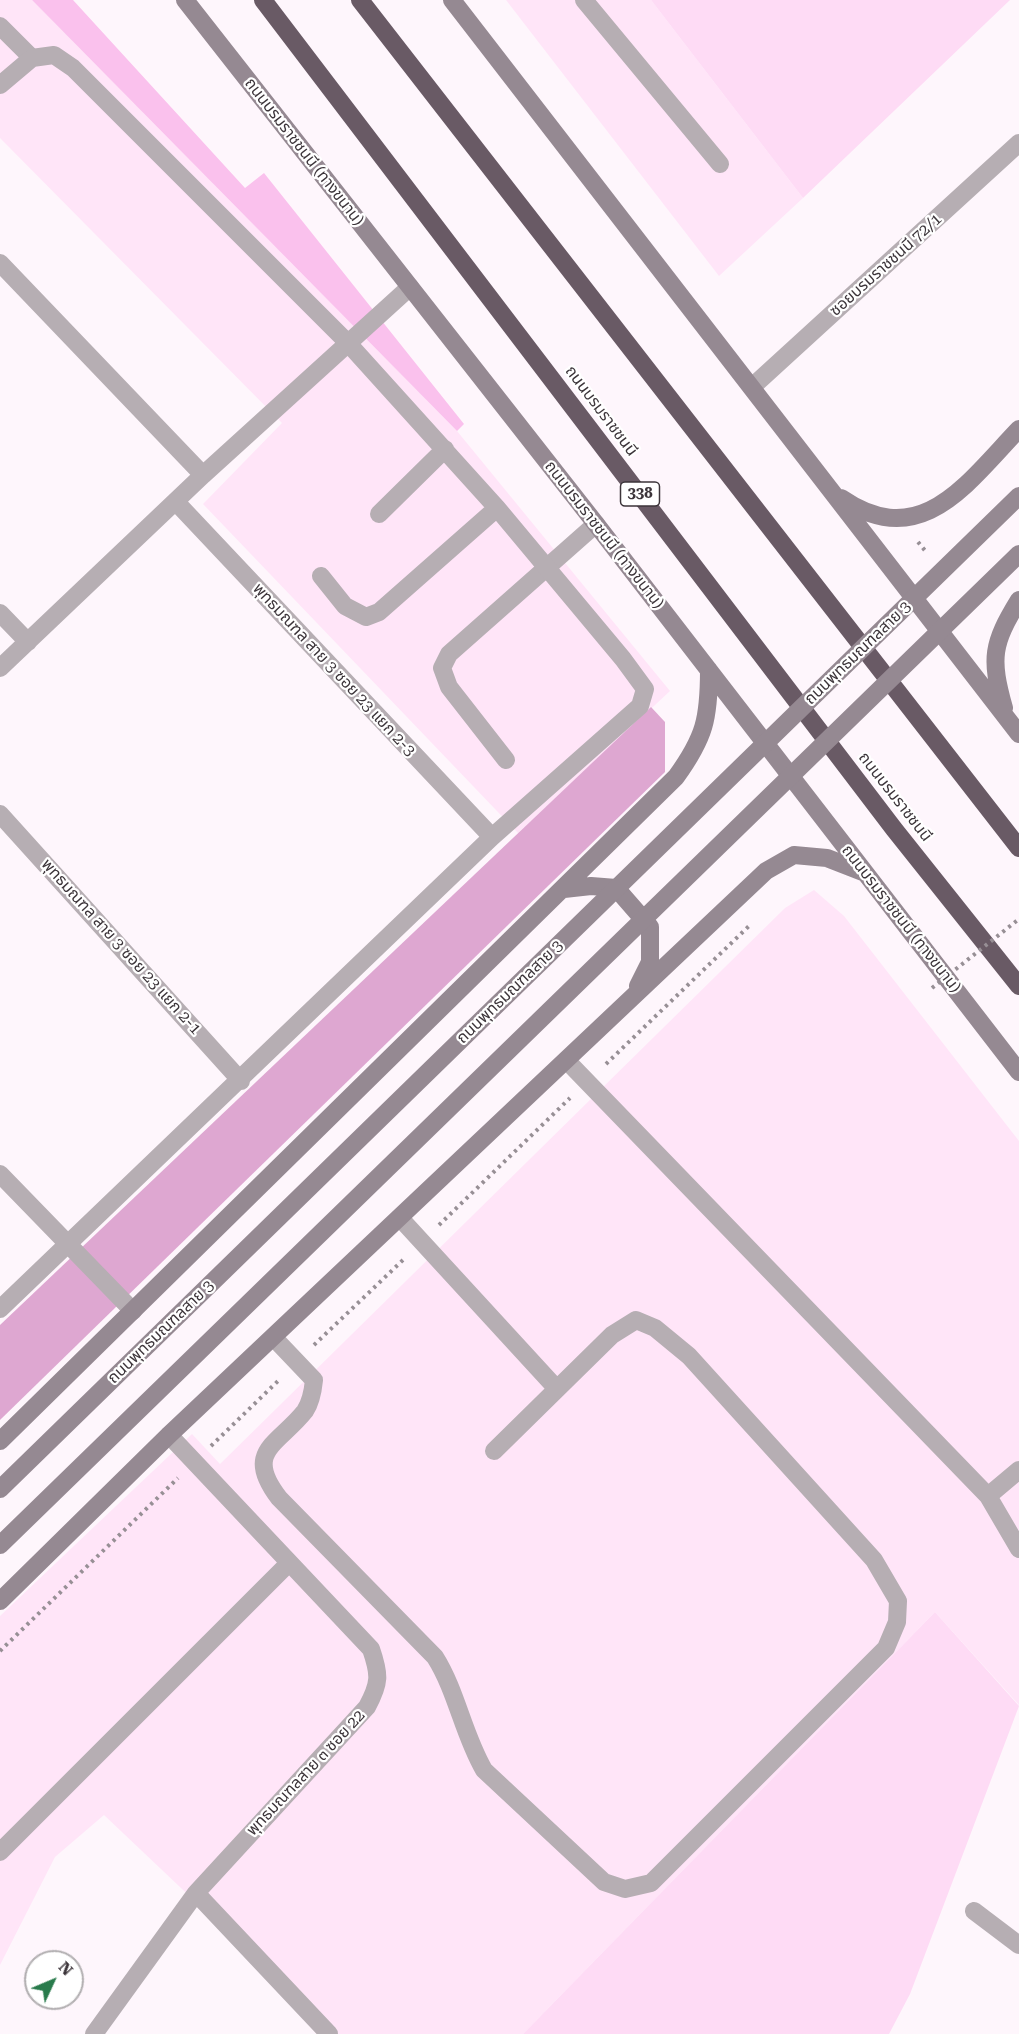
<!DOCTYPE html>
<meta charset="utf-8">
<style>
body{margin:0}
#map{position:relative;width:1019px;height:2034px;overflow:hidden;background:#fef6fc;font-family:"Roboto Serif",serif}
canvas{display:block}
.north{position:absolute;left:24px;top:1950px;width:60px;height:60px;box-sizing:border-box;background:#fff;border:2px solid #b1aeb0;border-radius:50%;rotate:46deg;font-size:16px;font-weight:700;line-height:24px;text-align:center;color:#3c353a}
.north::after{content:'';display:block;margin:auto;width:21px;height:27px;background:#297b4c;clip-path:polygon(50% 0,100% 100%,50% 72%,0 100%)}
</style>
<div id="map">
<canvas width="1019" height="2034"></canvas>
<div class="north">N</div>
</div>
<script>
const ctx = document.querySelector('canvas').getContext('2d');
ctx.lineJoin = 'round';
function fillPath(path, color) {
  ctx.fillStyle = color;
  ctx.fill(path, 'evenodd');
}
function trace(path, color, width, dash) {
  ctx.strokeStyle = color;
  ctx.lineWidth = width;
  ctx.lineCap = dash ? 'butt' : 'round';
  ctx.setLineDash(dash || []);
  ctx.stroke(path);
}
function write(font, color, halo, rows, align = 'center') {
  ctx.font = font + ' "Roboto Serif","Noto Sans Thai",serif';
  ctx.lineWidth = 4.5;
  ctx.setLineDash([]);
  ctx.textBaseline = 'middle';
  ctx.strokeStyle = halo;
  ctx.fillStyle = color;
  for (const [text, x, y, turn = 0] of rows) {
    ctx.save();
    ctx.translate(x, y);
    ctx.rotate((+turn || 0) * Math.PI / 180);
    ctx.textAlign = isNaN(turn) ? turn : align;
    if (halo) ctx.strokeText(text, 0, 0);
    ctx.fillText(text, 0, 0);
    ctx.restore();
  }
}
fillPath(new Path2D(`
 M0 0H32L457 431 670 691 518 833 203 504 282 423 0 138Z
 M506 0H651L803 198 719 276Z
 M814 890 844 916 1019 1141V1705L935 1612 523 2034H335L104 1815 55 1857 0 1965V1616L192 1434 220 1464 785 908Z`), '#ffe5f8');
fillPath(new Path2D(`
 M651 0H1010L803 198Z
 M935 1612 1019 1706 910 1994 889 2034H523Z`), '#fedbf5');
fillPath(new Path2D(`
 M651 707 665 722V772L0 1420V1325Z`), '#dea7d1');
fillPath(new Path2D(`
 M32 0H73L245 188 264 173 464 424 457 431Z`), '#fac1ed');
trace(new Path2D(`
 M918 542 927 553
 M606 1064 749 926
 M439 1225 570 1098
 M314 1345 404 1259
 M211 1446 279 1380
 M0 1651 178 1478`), '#978f95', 4, [3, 4.5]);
trace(new Path2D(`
 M584 0 720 164
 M0 26 32 58
 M506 760 449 687 442 668 449 654 596 524
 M400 1218 557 1389
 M274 1338 314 1380C313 1390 311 1402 305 1411 278 1445 243 1451 279 1498L435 1657C457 1692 463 1734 484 1770L604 1882 625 1889 651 1883 886 1648 897 1622 898 1601 874 1560 689 1356 655 1328 636 1320 612 1335 494 1451`), '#b6aeb3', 18);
trace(new Path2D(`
 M0 85 32 58 54 55 73 68 347 342 497 508 623 659 645 689 640 706 492 837 0 1309
 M0 263 203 475
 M752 387 1019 143
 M176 502 492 837
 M379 514 445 449
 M321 576 345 606 366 617 379 612 497 508
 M0 613 28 642
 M0 668 203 475 410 287
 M0 814 241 1081
 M567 1061 988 1496 1019 1549
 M0 1174 133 1311
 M988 1496 1019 1470
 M0 1852 289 1563
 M196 1893 329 2034
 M974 1911 1019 1945
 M94 2034 196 1893 367 1707C380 1683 380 1675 371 1649L169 1435`), '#b6aeb3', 18);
trace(new Path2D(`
 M185 0 596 524 1019 1072
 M452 0 1019 734
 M841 498C921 553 967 483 1019 429
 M1004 708C990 658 992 644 1019 600
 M564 889 591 886 616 888 650 927V962L638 986
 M0 1441 676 777C705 737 709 718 709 670
 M0 1601 169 1435 766 871 794 855 827 858 863 872`), '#958992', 18);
trace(new Path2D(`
 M263 0 894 829 1019 986
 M360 0 1019 848`), '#695a65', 18);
trace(new Path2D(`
 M932 988 1019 919`), '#978f95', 4, [3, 4.5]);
trace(new Path2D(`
 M0 1489 1019 496
 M0 1545 1019 554`), '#958992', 18);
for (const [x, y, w] of [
 [640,494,39]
]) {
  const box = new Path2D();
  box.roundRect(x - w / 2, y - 12, w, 24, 4.5);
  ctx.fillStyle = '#fff';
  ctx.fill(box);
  trace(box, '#3c353a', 1.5);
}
write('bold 15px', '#3c353a', null, [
 ["338",640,494]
]);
write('16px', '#3c353a', '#fff', [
 ["ถนนบรมราชชนนี (ทางขนาน)",304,152,52],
 ["ซอยบรมราชชนนี 72/1",886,265,-42],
 ["ถนนบรมราชชนนี",601,411,53],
 ["ถนนบรมราชชนนี (ทางขนาน)",604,535,52],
 ["ถนนพุทธมณฑลสาย 3",858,653,-44],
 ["พุทธมณฑล สาย 3 ซอย 23 แยก 2-3",334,670,47],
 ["ถนนบรมราชชนนี",895,797,52],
 ["ถนนบรมราชชนนี (ทางขนาน)",901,919,52],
 ["พุทธมณฑล สาย 3 ซอย 23 แยก 2-1",121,947,48],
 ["ถนนพุทธมณฑลสาย 3",510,992,-44],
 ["ถนนพุทธมณฑลสาย 3",161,1332,-44],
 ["พุทธมณฑลสาย ๓ ซอย 22",306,1773,-47]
]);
</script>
